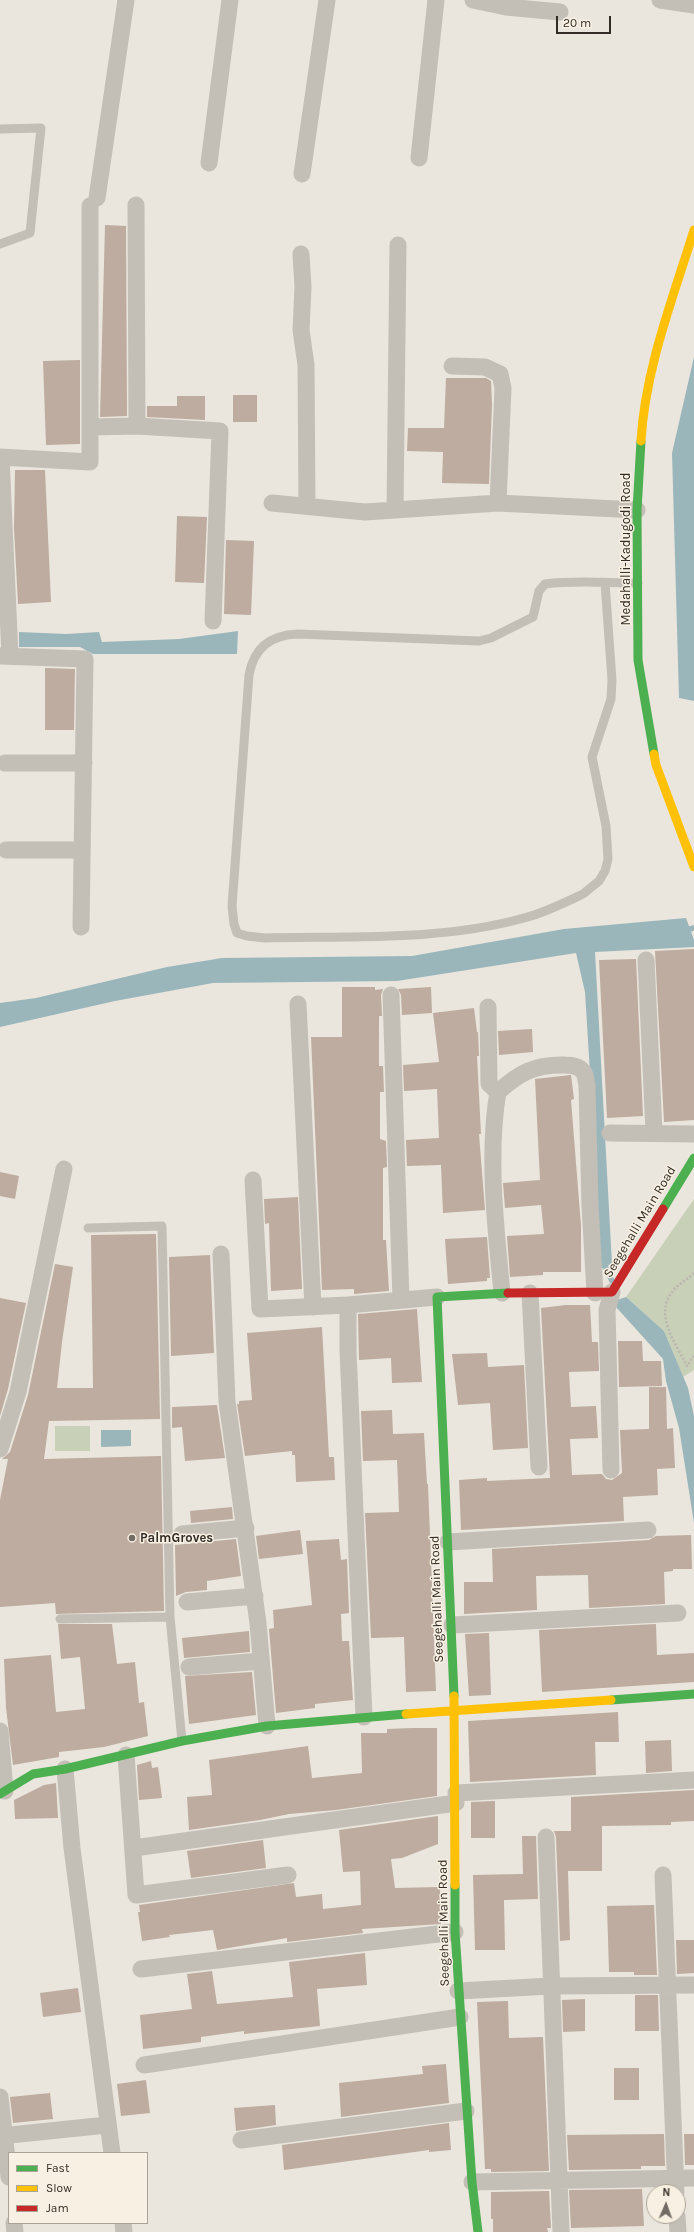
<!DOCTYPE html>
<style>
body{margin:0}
#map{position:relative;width:694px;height:2232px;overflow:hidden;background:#eae6dd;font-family:Karla,sans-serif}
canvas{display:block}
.legend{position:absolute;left:8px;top:2152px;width:140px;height:72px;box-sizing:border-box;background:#f8f1e3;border:1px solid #a9a297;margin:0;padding:5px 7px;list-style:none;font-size:12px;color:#332b25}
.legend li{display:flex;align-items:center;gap:8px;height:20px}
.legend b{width:20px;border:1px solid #a9a297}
.north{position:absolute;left:646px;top:2184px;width:40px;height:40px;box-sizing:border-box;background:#f8f1e3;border:1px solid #a9a297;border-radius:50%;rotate:2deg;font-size:11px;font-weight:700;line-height:16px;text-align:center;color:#332b25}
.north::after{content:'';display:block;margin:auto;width:14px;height:18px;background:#736c65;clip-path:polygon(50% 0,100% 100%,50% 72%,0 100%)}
.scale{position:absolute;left:556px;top:16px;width:55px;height:18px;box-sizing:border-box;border:2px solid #332b25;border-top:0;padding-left:5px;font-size:12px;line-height:14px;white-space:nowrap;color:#332b25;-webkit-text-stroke:3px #f8f1e3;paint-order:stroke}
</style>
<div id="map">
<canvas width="694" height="2232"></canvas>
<ul class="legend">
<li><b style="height:5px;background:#4caf50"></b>Fast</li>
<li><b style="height:5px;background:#ffc107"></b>Slow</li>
<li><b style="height:5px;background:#c62828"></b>Jam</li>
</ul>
<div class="north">N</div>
<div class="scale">20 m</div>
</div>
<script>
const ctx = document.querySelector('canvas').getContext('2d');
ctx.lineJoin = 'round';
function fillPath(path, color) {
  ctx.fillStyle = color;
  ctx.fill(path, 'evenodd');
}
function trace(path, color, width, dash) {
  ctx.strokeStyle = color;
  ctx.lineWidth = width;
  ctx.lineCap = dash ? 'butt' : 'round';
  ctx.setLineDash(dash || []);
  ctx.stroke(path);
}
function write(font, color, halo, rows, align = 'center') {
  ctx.font = font + ' Karla,sans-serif';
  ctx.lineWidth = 3;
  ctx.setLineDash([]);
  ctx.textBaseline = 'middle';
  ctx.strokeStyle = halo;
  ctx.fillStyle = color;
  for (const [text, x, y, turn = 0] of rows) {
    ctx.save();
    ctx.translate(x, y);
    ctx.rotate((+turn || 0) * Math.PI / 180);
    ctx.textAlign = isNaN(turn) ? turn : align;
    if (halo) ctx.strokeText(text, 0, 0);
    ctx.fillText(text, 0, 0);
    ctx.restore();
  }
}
fillPath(new Path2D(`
 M694 1199V1370L683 1377 664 1331 626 1297Z
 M55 1426H90V1451H55Z`), '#c8d0b7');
fillPath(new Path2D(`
 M694 357V701L679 698 672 453Z
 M238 631 237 654H93L80 647H19V632L66 634 99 632 102 642 179 639Z
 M686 918 694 940V947L595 952 612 1264 596 1271 590 1073 585 992 576 953 397 981 213 983 115 1001 0 1027V1003L36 998 167 967 222 958 412 956 564 929Z
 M626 1297 664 1331 688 1388 694 1416V1523L679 1428 666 1381 663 1359 616 1307 614 1301Z
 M101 1430H131V1446L101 1447Z`), '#9ab6bb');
trace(new Path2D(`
 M683 931 694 928
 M603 1262 612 1281`), '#9ab6bb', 5.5);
fillPath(new Path2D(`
 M105 225 126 226 127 416 100 417Z
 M80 360V444L46 445 43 361Z
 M446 378H486L491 381 492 404 489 484 442 483 443 452 407 451 408 428H444Z
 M233 395H257V422H233Z
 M177 396H205V420L147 417V406H177Z
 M15 470H45L51 602 18 604 14 528Z
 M177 516 207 517 204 583 175 582Z
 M226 540 254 541 251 615 224 614Z
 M45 668 75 669 74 730H45Z
 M694 949V1120L664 1122 655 951Z
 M636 959 643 1116 607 1118 599 960Z
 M342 987H375V990L383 989 381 995 382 1016H379V1066H383L384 1092H380V1139L386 1141 387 1167 383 1168V1240H386L389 1291 354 1294V1289L322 1290 311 1037H342Z
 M431 987 432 1013 402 1015 401 995 398 989Z
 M474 1008 477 1032H478L479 1056H477L481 1134H479L485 1210 443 1213 441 1165 407 1166 406 1140 439 1138 437 1089 404 1091 403 1065 439 1062 433 1013Z
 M532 1029 533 1052 499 1055 498 1031Z
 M571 1075 574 1099 571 1100 581 1226V1272H543V1275L510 1277 507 1236 544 1234 541 1205 505 1208 503 1183 540 1180 535 1079Z
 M0 1172 19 1176 15 1199 0 1196Z
 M298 1197 302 1289 271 1291 269 1223 265 1224 264 1199Z
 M156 1234 160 1419 49 1421 44 1459 161 1456 164 1611 56 1614 55 1603 0 1607V1500L8 1459H2L10 1452 28 1395 55 1264 73 1267 62 1342 57 1388H93L91 1235Z
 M487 1237 490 1278H487V1281L448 1284 445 1239Z
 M210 1255 214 1353 171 1356 169 1257Z
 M0 1298 26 1303 8 1389 0 1416Z
 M566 1305H590L592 1342H598L599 1371 569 1372 571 1407 596 1406 598 1438 570 1439 572 1475 602 1474 606 1479 612 1480 622 1473 620 1430 649 1429V1387H666L667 1429 673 1428 675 1468 657 1469 658 1495 623 1497 624 1521 461 1530 459 1480 487 1478V1481L550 1478 541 1308Z
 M417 1309 422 1382 392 1383 391 1358 359 1360 358 1314Z
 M322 1327 329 1457H334L335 1480 296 1482 295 1455H292V1451L245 1456 237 1404H239V1401L252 1400 247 1333Z
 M618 1341H642L643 1361H661L662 1386 619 1387Z
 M487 1353 488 1367 524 1365 528 1448 493 1450 490 1403 458 1405 452 1354Z
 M217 1405 225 1458 185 1461 182 1427 172 1428V1407Z
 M392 1410 393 1434 424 1433 427 1484H428L436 1691 406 1692 404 1637 371 1638 365 1513 399 1512 398 1483 397 1460 363 1461 361 1411Z
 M232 1507 233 1519 191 1523 190 1511Z
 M300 1530 303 1554 259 1559 256 1536Z
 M691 1535 692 1569H673V1571L664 1572 665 1604 589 1608 588 1575 536 1576 537 1610 464 1614V1582H493L492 1549 649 1540 656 1536Z
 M236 1539 241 1576 207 1581V1590L186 1592 176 1596 175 1545Z
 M339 1539 341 1560 347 1559 349 1613 341 1614 342 1641H349L353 1700 315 1704V1708L276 1713 269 1629 274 1628 273 1610 312 1605 306 1541Z
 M58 1624H112L117 1664 135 1662 139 1703 144 1702 148 1736 104 1747 59 1752V1757L13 1765 6 1708 4 1659 51 1655 56 1712 85 1709 80 1657 61 1659Z
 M656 1624 657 1655 694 1653V1682L542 1692 539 1630Z
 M249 1631 250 1652 184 1658 182 1638Z
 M489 1633 491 1695 469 1696 465 1634Z
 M252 1672 256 1715 189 1724 185 1676Z
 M618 1712 619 1742H595L596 1775 470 1782 468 1721Z
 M412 1728H437V1796L336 1810 289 1814 260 1820 189 1830 187 1797 212 1795 209 1760 308 1746 312 1778 362 1773 361 1733H387V1729Z
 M671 1740 672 1771 646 1773 645 1741Z
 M151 1761 152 1768 158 1767 162 1798 139 1800 137 1765Z
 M56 1783 58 1818 15 1819 14 1800 44 1785Z
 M694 1790V1821L671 1822V1825L602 1826V1871H568L570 1940 560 1941 556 1837 554 1831H571V1797Z
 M495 1801V1838H471V1802Z
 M438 1816V1844L402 1858 391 1859 395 1888 440 1887 441 1924 362 1929 363 1933 287 1942V1938L217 1950 213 1930 169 1935 170 1937 142 1941 138 1912H140L139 1905 294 1883 296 1897 322 1894 323 1909 361 1905 360 1871 343 1872 339 1830Z
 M522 1836H536L538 1899 504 1900 505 1950H475L473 1875 523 1874Z
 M263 1840 266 1868 191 1878 187 1851Z
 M654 1905 657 1975H634V1972H609L607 1906Z
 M676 1940H694V1973L677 1974Z
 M365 1953 367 1985 317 1989 320 2026 244 2034V2031L201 2037V2042L143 2049 140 2015 192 2009 187 1974 212 1971 217 2004 293 1997 289 1962Z
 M78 1988 81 2012 43 2017 40 1993Z
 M635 1995H658L659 2031H635Z
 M585 1999V2031L563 2032 562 2000Z
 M508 2001 509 2038 543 2037 549 2171 491 2172V2169H485L477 2002Z
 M446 2064 449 2103 341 2117 339 2083 423 2074 422 2066Z
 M614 2068H639V2100H614Z
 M146 2080 150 2113 121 2116 117 2084Z
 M50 2093 53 2119 13 2123 10 2097Z
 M275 2105 276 2125 236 2131 234 2108Z
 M449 2123 451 2150 429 2152V2150L284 2170 282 2145Z
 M664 2134 665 2166H641V2169L569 2170 567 2135Z
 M684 2134H694V2165H685Z
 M642 2189 644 2226 571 2228 569 2190Z
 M549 2191 551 2228H547L548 2232H493V2219H491V2192Z`), '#bdac9f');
trace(new Path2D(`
 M694 1273C687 1280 678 1284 673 1291 653 1314 676 1344 687 1366L694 1356`), '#bbb6af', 2.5, [2, 2]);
trace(new Path2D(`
 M0 129 41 128 30 233 0 244
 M605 583 612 680 611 699 592 757 606 826 608 859 605 871 599 881 583 894C564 903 544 913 524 918 442 941 350 936 265 938L247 936 237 933 234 924 232 906 249 675C254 647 271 635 298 634L479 641 491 638 533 617 539 591 545 584C575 580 607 583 638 583
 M88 1228 162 1226 170 1617 182 1741
 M60 1619 170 1617`), '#c3beb6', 9);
trace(new Path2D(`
 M473 0 506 7 560 12
 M660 0 694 5
 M419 158 436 0
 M209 163 230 0
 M302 174 327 0
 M97 198 126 0
 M136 205 137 426
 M301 254 303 287 301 330 306 365 307 506
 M452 366 485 367 500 374 503 388 498 503
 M90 427 137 426 220 431 213 621
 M0 457 90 462V206
 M1 457 10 656
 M272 503 365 512 498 503 637 510
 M395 510 398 245
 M0 656 85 659 81 927
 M5 763H84
 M6 850H82
 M646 960 654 1132
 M391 995 401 1300
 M298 1004 313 1307
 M488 1007 489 1084 498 1092
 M610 1133 694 1134
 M253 1180 260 1309 348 1305 437 1297
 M221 1254 227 1402 258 1623 267 1726
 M502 1293C496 1230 487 1155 498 1092 519 1073 535 1064 565 1065 572 1065 580 1066 584 1073 586 1076 586 1082 587 1085L590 1205 595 1293
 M530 1293 539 1467
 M348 1305V1351L364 1717
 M0 1449 18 1392 64 1169
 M611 1470 607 1310 612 1292
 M182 1534 246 1528
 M448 1542 648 1530
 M187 1602 255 1596
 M452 1625 678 1613
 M189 1667 261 1661
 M0 1731 5 1791
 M126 1755 136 1895 288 1875
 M65 1769 72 1848 112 2153
 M456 1793 694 1780
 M546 1837 561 2232
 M134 1848 456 1803
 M663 1875 676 2192
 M141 1969 455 1932
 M458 1991 551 1986 694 1985
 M144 2065 460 2017
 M0 2097 9 2177
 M0 2136 107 2125
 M241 2140 466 2111
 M472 2182 694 2178
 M677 2216 678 2232
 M14 2223 15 2232
 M123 2223 124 2232`), '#c3beb6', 17);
trace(new Path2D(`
 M641 441 637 510 638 660 654 754
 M663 1209 694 1158
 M454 1696 437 1297 508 1293
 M611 1700 694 1694
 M0 1794 33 1774 65 1769 182 1741 267 1726 406 1714
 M455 1885V1932L472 2182 478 2232`), '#4caf50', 9);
trace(new Path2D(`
 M641 441C645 369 673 298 694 230
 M654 754 656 765 694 867
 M454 1696 455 1885
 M406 1714 611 1700`), '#ffc107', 9);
trace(new Path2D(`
 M508 1293 612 1292 663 1209`), '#c62828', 9);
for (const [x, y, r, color] of [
 [132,1538,4,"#736c65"]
]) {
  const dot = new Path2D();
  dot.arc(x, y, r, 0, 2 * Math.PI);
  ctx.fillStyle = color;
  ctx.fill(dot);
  trace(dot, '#f8f1e3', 1.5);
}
write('13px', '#332b25', '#f8f1e3', [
 ["Medahalli-Kadugodi Road",626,549,-90],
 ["Seegehalli Main Road",640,1222,-59],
 ["Seegehalli Main Road",437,1599,-92],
 ["Seegehalli Main Road",444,1923,-91]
]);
write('bold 13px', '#332b25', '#f8f1e3', [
 ["PalmGroves",140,1538]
], 'left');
</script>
